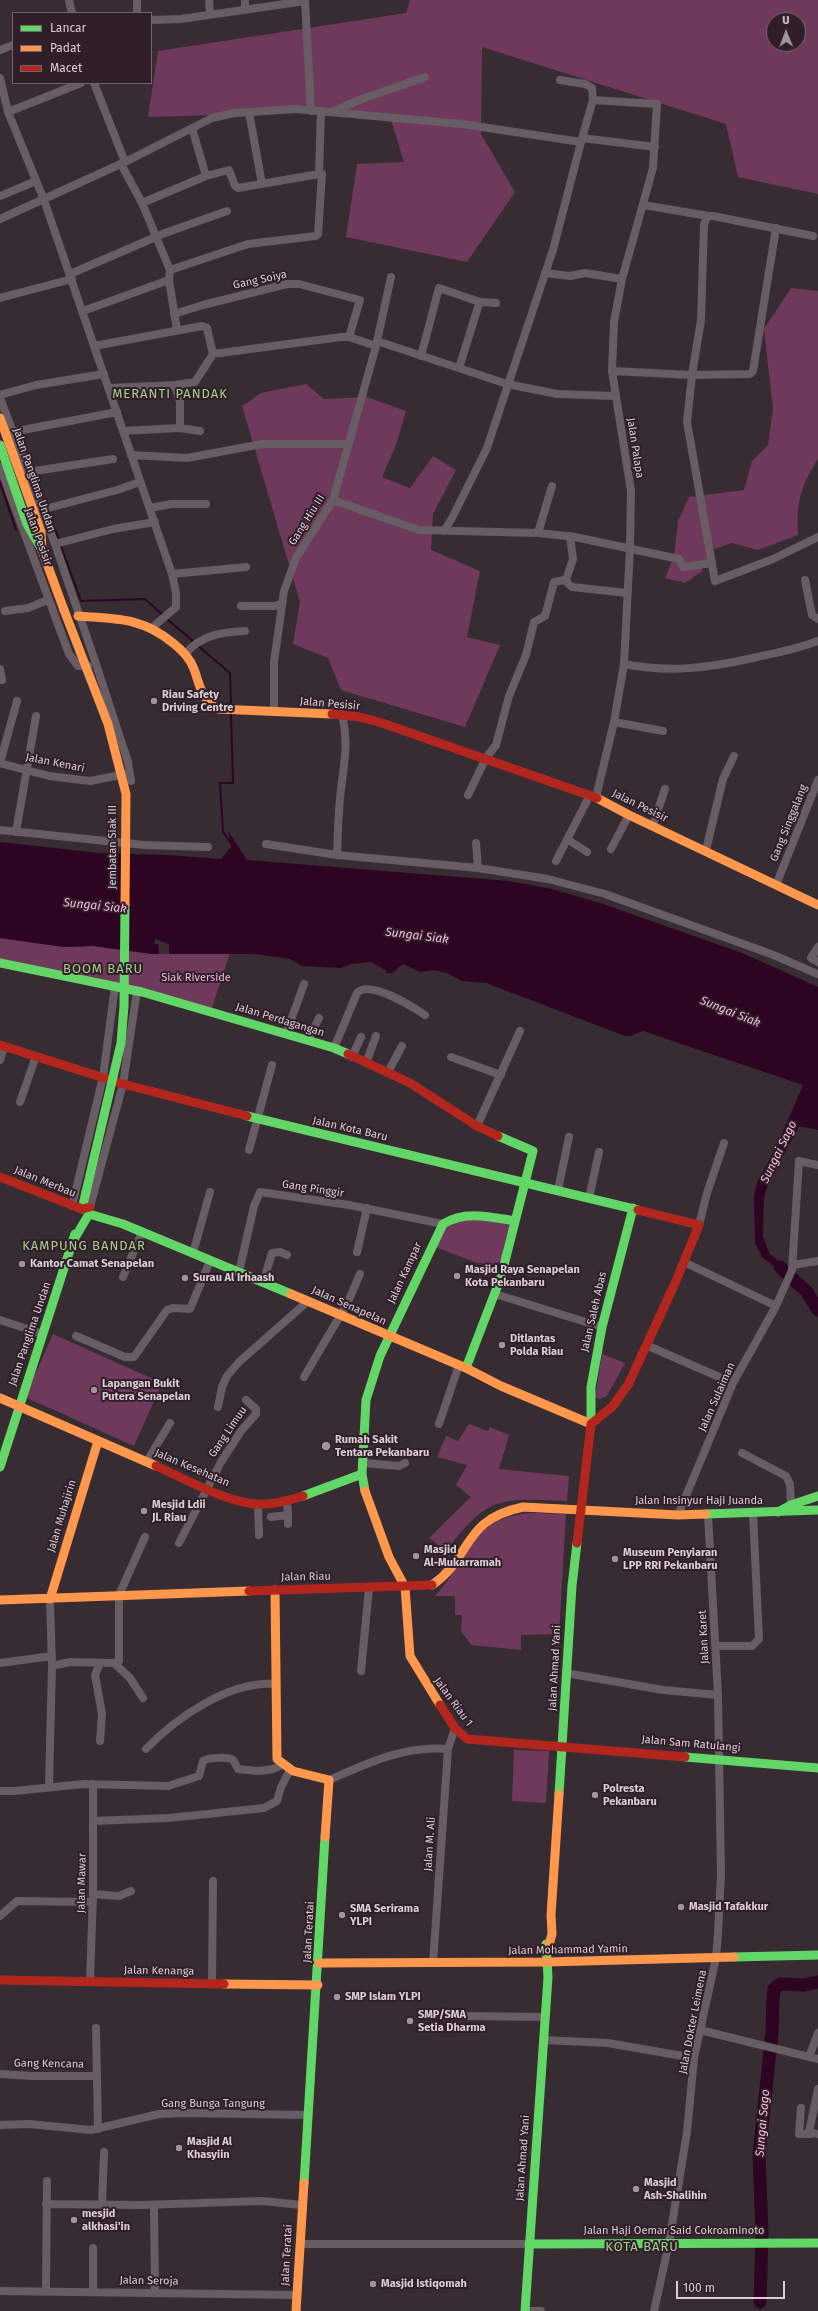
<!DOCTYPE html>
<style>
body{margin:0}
#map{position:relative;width:818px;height:2311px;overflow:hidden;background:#362c32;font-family:"Fira Sans",sans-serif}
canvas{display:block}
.legend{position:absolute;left:12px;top:12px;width:140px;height:72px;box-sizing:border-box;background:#301e29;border:1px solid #74646e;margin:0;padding:5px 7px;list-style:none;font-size:12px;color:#daced5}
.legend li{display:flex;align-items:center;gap:8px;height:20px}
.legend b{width:20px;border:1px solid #74646e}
.north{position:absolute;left:766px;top:12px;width:40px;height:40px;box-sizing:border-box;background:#301e29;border:1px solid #74646e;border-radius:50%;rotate:359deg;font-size:11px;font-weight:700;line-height:16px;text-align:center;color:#daced5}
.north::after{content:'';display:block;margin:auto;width:14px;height:18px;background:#a1959c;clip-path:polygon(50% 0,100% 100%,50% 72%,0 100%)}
.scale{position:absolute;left:676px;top:2281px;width:109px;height:18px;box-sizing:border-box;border:2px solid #daced5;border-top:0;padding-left:5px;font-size:12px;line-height:14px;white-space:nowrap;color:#daced5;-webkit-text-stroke:3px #301e29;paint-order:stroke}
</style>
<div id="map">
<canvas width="818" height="2311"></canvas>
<ul class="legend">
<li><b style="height:5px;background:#63d668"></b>Lancar</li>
<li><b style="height:5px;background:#ff974d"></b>Padat</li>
<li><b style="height:5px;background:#b3261e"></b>Macet</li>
</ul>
<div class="north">U</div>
<div class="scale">100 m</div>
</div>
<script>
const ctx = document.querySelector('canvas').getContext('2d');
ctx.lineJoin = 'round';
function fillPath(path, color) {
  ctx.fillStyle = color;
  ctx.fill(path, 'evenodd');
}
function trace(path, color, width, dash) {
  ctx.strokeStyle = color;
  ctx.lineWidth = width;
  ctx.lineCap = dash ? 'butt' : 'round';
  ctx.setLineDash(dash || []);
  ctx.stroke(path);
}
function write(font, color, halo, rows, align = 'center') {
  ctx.font = font + ' "Fira Sans",sans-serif';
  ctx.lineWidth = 4;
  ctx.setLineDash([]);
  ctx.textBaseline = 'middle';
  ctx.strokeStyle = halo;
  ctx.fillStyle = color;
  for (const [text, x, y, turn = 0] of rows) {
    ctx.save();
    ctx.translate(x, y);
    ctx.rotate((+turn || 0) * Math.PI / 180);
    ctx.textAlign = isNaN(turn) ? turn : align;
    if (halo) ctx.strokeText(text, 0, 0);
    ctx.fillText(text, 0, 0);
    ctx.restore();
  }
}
fillPath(new Path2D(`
 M410 0H818V194L738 177 726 124 482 47 481 134 515 192 467 262 346 237 357 164 404 162 390 117 321 112 148 117 158 51 406 13ZM774 20H798V44H774Z
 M791 288 818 291V459C801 486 796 502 798 535L758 550 732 543 711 550 701 572 685 583 665 578 674 556 678 521 689 497 744 490 752 461 768 445 773 409 764 329Z
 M306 384 324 399 367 397 406 411 396 445 382 477 410 488 433 456 456 470 433 514 431 550 480 571 467 637 500 645 465 727 341 690 328 658 293 644 300 602 242 406 261 393Z
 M0 938 64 947 93 946 152 954 230 953 212 1008 0 959Z
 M477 1219 510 1225 502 1260 495 1265 477 1263 435 1247 446 1224Z
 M53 1334 162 1383 134 1446 25 1397Z
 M602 1354 625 1363 607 1396 600 1399 595 1397Z
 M469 1424 488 1431 490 1427 509 1435 499 1469 569 1476 567 1501C500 1498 488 1495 446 1551L429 1538 471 1497 456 1485 467 1465 437 1457 446 1436 458 1441Z
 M530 1513 566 1514 559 1634 521 1635V1650L471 1645 461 1631 462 1615H455V1596H435C471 1558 468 1519 530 1513Z
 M514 1750 549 1751 546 1803 512 1801Z`), '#6f395c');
fillPath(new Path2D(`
 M228 831 247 860 509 881 552 889 603 904 742 953 818 987V1130L799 1126 768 1184 764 1197 763 1237 769 1253 788 1270 791 1276 785 1275 762 1257 755 1243 754 1197 757 1182 774 1152 803 1085 643 1031 630 1036H625L486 983 462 981 447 973 434 970 420 972 403 964 392 973H386L387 971 371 962 351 964 341 968 302 966 290 959 255 954H152L93 946 64 947 0 938V842L99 853 166 855 221 859 231 847Z`), '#2d0421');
fillPath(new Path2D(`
 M155 939 169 944V954H159L158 944H154Z`), '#362c32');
trace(new Path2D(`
 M0 482 16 530
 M48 511 59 540
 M60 544 81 601 145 599 164 616
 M167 619 194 642
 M197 645 230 673 231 706
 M231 844 223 831 220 783H233L231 714`), '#2d0421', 2);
trace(new Path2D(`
 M780 1267 807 1292 818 1310
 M760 2302 762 2233 759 2154 772 2033 773 1997 774 1989 780 1984 804 1985 818 1982`), '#2d0421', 13);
trace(new Path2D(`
 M69 0 72 13
 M137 0V13
 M209 0 210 14
 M245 0V9
 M305 0 311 111
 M151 20 181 19 305 1
 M0 50 13 45
 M0 78 8 112 44 200 172 574 176 593V607L153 627
 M560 80 585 84 592 88 593 100 582 138
 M94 83 125 162
 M593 100 657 104 653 168 622 279 614 322 612 371 631 491 630 548 624 664 614 722 596 797
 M8 112 81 83
 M249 112 262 184
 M332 112 359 100 425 77
 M121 164 142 203 170 270
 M206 176 229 170 235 186 238 188 319 174 321 111
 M0 196 36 181
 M142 203 206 176 192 128
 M644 205 708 216
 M0 219 125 162 212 118 235 113 296 109 462 124 581 142 582 138 655 147
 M813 236 713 216H708L704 224 701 320 692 375 687 422 715 581 773 559 818 537
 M545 273 570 276 585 273 622 279
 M70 274 165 233 227 211
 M169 280 170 270 248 244 316 236 318 234 322 174H319
 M0 298 72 279
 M83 311 169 280 177 330
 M174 314 203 305 287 284H299L360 300 349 337
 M377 341 507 384 557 394 615 396
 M94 346 202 326 207 328 213 354 195 382 175 385 109 388
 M213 354 341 337H349L376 346
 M421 356 439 288 480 302
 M459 368 479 304 482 302 496 303
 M612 371 692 375 750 374 753 371 776 228
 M0 395 36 385 104 374
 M0 398 55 544 95 661 128 762 131 781
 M180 428 200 431
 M123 431 180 428V402L175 385
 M12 432 117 412
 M131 455 187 458 262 444H348
 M0 467 69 654 78 666H88
 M28 472 113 459
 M333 500 419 530 538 533 575 537 679 559 683 567 712 563
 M150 508 171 504H206
 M41 510 117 490 140 482
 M444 531 452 518 487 448 553 250 581 142
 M538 533 552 486
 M55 544 113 529 155 522
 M172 574 246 567
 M566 580 573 559 570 536
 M805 580 812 615 818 619
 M241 606H274L282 604
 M5 611 28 608 48 600
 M186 653C201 635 223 632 245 631
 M624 664C670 673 708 668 753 658 775 653 797 649 818 641
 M0 669 2 680H0
 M274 712V662L284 591 296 558 333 500 376 346 391 277
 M614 722 663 731
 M0 763 49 776 90 781 126 774
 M0 763 17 701
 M468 795 486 758 496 745 509 696 526 655 534 622 545 616 554 582 564 580 572 587 627 593
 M653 825 665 789
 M0 830 144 845 208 847
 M16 832 36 716
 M567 839 587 852
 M476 843 478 868
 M266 844 337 855 478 868 548 879 605 894 771 954 818 974
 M611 849 629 815
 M706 850 723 779 734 756
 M337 855C338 834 338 812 341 790 344 762 349 743 342 714
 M556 861 590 795
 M776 885 818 780
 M818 947 811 958 818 962
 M286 1034 304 984
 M308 1040 319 1018
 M334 1048 357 993C369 979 413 1007 425 1015
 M352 1057 361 1037
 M451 1057 501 1075
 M0 1060 4 1047
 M366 1063 376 1036
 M388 1072 402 1046
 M20 1102 36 1056
 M477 1126 520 1031
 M249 1150 272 1065
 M558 1190 569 1137
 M589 1198 599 1152
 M72 1206 103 1077 115 986
 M90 1207 123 1084 137 991
 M699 1225 707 1193 724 1143
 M357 1252 367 1208
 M193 1253 210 1192
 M686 1263 776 1306
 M793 1265 818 1261
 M239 1272 254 1206 260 1192 349 1205 443 1224
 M123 1277 142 1232
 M263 1283 272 1253 280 1252 287 1255
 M495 1294 602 1327
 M0 1320 43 1334
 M76 1336 125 1357H134L167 1310 173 1308 190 1309 210 1261
 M646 1345 733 1383
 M304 1377 347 1304 360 1274
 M218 1407 222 1387 227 1376 239 1362 307 1302
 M439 1424 459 1365
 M742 1453 786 1476 790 1484 791 1505
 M147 1461 170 1423
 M363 1463 399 1466 405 1463
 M258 1504 259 1535
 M288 1515V1524
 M678 1515 733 1383 776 1306 792 1270 799 1161 818 1165
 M271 1517 288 1515 287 1500
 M179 1543 221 1462 241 1431 256 1414V1409L246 1400
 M716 1646H752L759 1639 753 1514
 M0 1663 52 1656
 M114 1663 130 1678 143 1698
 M52 1666 70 1662 114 1663 119 1661V1595L145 1537
 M361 1671 369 1588
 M566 1673 663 1690 718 1695
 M100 1741 102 1714 95 1675 100 1663
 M146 1749C177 1717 229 1681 275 1684
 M329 1780C368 1763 405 1745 448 1749
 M49 1786 52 1666 50 1599
 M0 1791H14L84 1784 168 1786 199 1776 203 1761C207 1758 228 1756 233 1760 235 1762 236 1766 238 1769 253 1771 268 1773 282 1765
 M93 1821 169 1818 264 1808 277 1801 281 1787 290 1770
 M93 1894 119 1896 131 1891
 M0 1916 17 1901 93 1902
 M433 1963 448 1749 455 1728
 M90 1981 93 1894V1784
 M212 1983 213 1881
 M462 2016 544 2017
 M96 2028 98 2129
 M700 2030 818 2059
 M543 2040 608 2043 694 2058
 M809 2057 818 2033
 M0 2074 32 2076H97
 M818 2089 809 2132 818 2134
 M801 2108 799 2134H811
 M0 2125 29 2124 91 2130 159 2114 182 2113 308 2115
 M46 2204 141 2205 262 2201 302 2205
 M102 2204 104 2152
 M154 2205 155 2292
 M300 2244H529
 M93 2248V2291
 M0 2291 297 2295
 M46 2291 47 2181
 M525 2311H541
 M654 2311 669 2243 687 2132 694 2058 716 1958 718 1933 721 1875 718 1695 708 1515`), '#685d64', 8);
trace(new Path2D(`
 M0 445 27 524 42 550
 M0 963 142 992 334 1048 348 1054
 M247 1116 638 1210
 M82 1209 86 1192
 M73 1241 89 1214 123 1224 291 1294
 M466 1368 501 1277 533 1151 498 1136
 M591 1424V1387L602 1327 633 1208
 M0 1467 75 1234
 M365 1491 362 1474 366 1400 380 1356 443 1224C465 1210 491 1217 515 1221
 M303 1496 362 1474
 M778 1512 791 1505 818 1496
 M706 1514 818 1510
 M685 1757 818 1768
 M559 1794 572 1586 577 1543
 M734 1957 818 1955
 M304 2183 325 1837
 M529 2244 818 2243
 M525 2311 548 1977 546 1944`), '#63d668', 9);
trace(new Path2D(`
 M0 418 41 532 42 550 64 610
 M78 616C116 619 142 617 173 643 182 650 190 658 194 669 200 685 201 700 218 709L332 714
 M597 798 629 815 818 905
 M291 1294 466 1368 501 1386 591 1424
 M0 1398 156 1466
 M365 1491 389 1557 405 1587 410 1656 440 1705
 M432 1585C473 1557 461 1520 523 1507L678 1515 706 1514
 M275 1590 277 1759 293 1771 329 1780 325 1837
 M50 1599 98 1441
 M0 1600 249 1591
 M547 1952 552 1934 551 1915 559 1794
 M546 1962 734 1957
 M319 1963 546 1962
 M224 1984 318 1985
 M296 2311 304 2183`), '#ff974d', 9);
trace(new Path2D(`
 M332 714 360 717 382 723 597 798
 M0 1045 123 1084 247 1116
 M348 1054 410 1083 477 1126 498 1136
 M0 1177 82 1209 90 1207
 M591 1424 612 1407 628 1385 676 1281 699 1225 638 1210
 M156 1466C183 1478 228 1503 257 1504 273 1505 288 1501 303 1496
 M577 1543 591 1424
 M249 1591 432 1585
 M440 1705 455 1728 467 1739 685 1757
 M0 1980 224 1984`), '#b3261e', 9);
trace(new Path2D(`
 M86 1192 121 1043 124 1006 125 905`), '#63d668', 9);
trace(new Path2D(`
 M64 610 108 724 126 794 125 905`), '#ff974d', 9);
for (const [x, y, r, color] of [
 [154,701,4,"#a1959c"],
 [22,1264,4,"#a1959c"],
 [457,1276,4,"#a1959c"],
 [185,1278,4,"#a1959c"],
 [502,1345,4,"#a1959c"],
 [94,1390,4,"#a1959c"],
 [326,1446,5,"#a1959c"],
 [144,1511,4,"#a1959c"],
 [416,1556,4,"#a1959c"],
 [615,1559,4,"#a1959c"],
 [595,1795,4,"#a1959c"],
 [681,1907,4,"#a1959c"],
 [342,1915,4,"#a1959c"],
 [337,1997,4,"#a1959c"],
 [410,2021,4,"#a1959c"],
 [179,2148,4,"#a1959c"],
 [636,2189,4,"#a1959c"],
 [74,2220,4,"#a1959c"],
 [373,2284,4,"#a1959c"]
]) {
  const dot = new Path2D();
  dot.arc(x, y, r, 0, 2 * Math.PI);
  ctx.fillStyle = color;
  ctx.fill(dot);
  trace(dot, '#301e29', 1.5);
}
write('11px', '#daced5', '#301e29', [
 ["Gang Soiya",260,280,-12],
 ["Jalan Palapa",635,448,81],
 ["Jalan Panglima Undan",34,480,71],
 ["Gang Hiu III",307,520,-58],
 ["Jalan Pesisir",38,537,70],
 ["Jalan Pesisir",330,704,5],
 ["Jalan Kenari",55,763,11],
 ["Jalan Pesisir",640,806,26],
 ["Gang Singgalang",789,823,-68],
 ["Jembatan Siak III",113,847,-90],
 ["Jalan Perdagangan",280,1020,17],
 ["Jalan Kota Baru",350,1129,13],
 ["Jalan Merbau",45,1182,22],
 ["Gang Pinggir",313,1189,9],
 ["Jalan Kampar",405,1273,-65],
 ["Jalan Senapelan",349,1306,24],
 ["Jalan Saleh Abas",594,1312,-77],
 ["Jalan Panglima Undan",30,1334,-71],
 ["Jalan Sulaiman",717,1397,-66],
 ["Gang Limuu",228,1432,-56],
 ["Jalan Kesehatan",192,1468,23],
 ["Jalan Insinyur Haji Juanda",699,1501],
 ["Jalan Muhajirin",62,1516,-73],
 ["Jalan Riau",306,1577,-1],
 ["Jalan Karet",704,1637,-93],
 ["Jalan Ahmad Yani",555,1668,-87],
 ["Jalan Riau 1",453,1702,54],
 ["Jalan Sam Ratulangi",691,1744,5],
 ["Jalan M. Ali",430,1844,-86],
 ["Jalan Mawar",82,1883,-89],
 ["Jalan Teratai",309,1932,-87],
 ["Jalan Mohammad Yamin",568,1950,-1],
 ["Jalan Kenanga",159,1971,1],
 ["Jalan Dokter Leimena",693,2022,-79],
 ["Gang Kencana",49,2064,1],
 ["Gang Bunga Tangung",213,2104],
 ["Jalan Ahmad Yani",523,2158,-86],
 ["Jalan Haji Oemar Said Cokroaminoto",674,2231],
 ["Jalan Teratai",287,2255,-87],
 ["Jalan Seroja",149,2281,1]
]);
write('bold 11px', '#daced5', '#301e29', [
 ["Riau Safety",162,695],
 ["Driving Centre",162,708],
 ["Kantor Camat Senapelan",30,1264],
 ["Masjid Raya Senapelan",465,1270],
 ["Kota Pekanbaru",465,1283],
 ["Surau Al Irhaash",193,1278],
 ["Ditlantas",510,1339],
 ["Polda Riau",510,1352],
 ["Lapangan Bukit",102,1384],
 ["Putera Senapelan",102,1397],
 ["Rumah Sakit",335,1440],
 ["Tentara Pekanbaru",335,1453],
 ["Mesjid Ldii",152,1505],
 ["Jl. Riau",152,1518],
 ["Masjid",424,1550],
 ["Al-Mukarramah",424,1563],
 ["Museum Penyiaran",623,1553],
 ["LPP RRI Pekanbaru",623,1566],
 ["Polresta",603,1789],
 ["Pekanbaru",603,1802],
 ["Masjid Tafakkur",689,1907],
 ["SMA Serirama",350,1909],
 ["YLPI",350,1922],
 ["SMP Islam YLPI",345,1997],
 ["SMP/SMA",418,2015],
 ["Setia Dharma",418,2028],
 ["Masjid Al",187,2142],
 ["Khasyiin",187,2155],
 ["Masjid",644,2183],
 ["Ash-Shalihin",644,2196],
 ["mesjid",82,2214],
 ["alkhasi'in",82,2227],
 ["Masjid Istiqomah",381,2284]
], 'left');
write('11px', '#f4b8dc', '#301e29', [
 ["Siak Riverside",196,978]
]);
write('italic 12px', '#fabde1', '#301e29', [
 ["Sungai Siak",95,906,6],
 ["Sungai Siak",417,936,7],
 ["Sungai Siak",730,1012,22],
 ["Sungai Sago",779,1152,-64],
 ["Sungai Sago",763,2123,-85]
]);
ctx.letterSpacing = '1px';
write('13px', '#a7ce8b', '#301e29', [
 ["MERANTI PANDAK",170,394],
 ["BOOM BARU",103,969],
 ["KAMPUNG BANDAR",84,1246],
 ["KOTA BARU",642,2247]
]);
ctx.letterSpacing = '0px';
</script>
